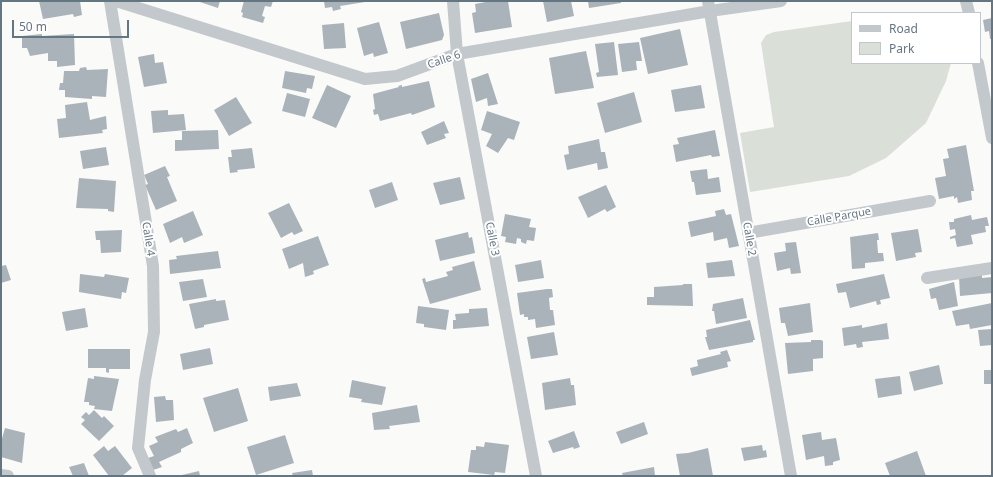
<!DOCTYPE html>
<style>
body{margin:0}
#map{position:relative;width:993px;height:477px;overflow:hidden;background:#fafaf8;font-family:"Noto Sans",sans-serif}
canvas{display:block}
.frame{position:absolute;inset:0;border:2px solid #657683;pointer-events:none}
.legend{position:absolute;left:851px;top:12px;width:130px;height:52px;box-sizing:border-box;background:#fff;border:1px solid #c1c8cd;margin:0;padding:5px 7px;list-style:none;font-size:12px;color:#657683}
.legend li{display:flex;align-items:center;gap:8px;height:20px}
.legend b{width:20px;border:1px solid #c1c8cd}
.scale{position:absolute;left:12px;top:20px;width:117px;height:18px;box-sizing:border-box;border:2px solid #657683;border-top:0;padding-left:5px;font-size:12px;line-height:14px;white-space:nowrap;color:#657683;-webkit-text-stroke:3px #fff;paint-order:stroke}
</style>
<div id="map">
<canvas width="993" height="477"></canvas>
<div class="frame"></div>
<ul class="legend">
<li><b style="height:5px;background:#c3c8cc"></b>Road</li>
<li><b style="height:11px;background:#dadfd7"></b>Park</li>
</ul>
<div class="scale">50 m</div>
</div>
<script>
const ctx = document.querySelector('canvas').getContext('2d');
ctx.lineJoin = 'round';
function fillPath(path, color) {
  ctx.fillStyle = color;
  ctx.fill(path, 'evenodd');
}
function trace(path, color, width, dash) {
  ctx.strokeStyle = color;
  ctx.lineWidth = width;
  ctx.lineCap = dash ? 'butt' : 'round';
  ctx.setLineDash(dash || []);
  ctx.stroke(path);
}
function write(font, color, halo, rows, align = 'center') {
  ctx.font = font + ' "Noto Sans",sans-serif';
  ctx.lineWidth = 4;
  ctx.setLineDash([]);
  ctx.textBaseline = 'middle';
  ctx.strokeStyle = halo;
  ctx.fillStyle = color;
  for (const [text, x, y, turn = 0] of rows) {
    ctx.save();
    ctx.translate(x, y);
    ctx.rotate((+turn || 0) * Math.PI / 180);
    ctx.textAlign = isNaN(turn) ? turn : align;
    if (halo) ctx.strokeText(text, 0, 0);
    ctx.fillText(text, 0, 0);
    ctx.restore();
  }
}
fillPath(new Path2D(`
 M852 21V63H951L946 81 926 123 886 158 849 176 750 192 740 133 774 127 761 43 766 35 774 32Z`), '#dadfd7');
fillPath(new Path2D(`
 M39 1H80L82 15 74 17 73 14 43 19Z
 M197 1H220L218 8Z
 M244 1H273L271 7 265 6 262 16 265 17 263 23 242 17 243 13 241 12Z
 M324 1H365V2L340 6 341 9 333 11 332 7 325 8Z
 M491 1H508L512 27 475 33 472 13 476 12 475 4Z
 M543 1H571L574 16 547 22Z
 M588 1H621V3L589 8Z
 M439 13 444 35 442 40 406 49 400 22Z
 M992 18V39H990L989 31 985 32 983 20Z
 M379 22 388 53 374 57 373 53 364 56 357 28Z
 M344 23 346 48 324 49 322 25Z
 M680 29 688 65 648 74 640 38Z
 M42 34V36L74 34 75 65 57 67V61H48V53L30 56 27 48H22V36Z
 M614 42 618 75 597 77 596 73 599 72 595 44Z
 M639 42 642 61H636L637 70 622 72 618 44Z
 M586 51 594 88 555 94 549 58Z
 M154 54 155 63 163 62 167 83 144 87 138 57Z
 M86 67 87 70 108 69 106 97 92 96V99L65 97V90H59L60 83H63L64 71H79L80 68Z
 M285 71 315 76 312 89 307 88 306 93 282 88Z
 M488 73 498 104 488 106 487 98 476 102 471 79Z
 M429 81 435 107 412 115 411 113 380 121 378 114 374 115 373 110 375 109 373 94 399 87 398 86 402 85V87Z
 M327 85 351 96 336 128 312 118Z
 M701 85 705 108 675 112 671 90Z
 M634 92 642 122 605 133 597 103Z
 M287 93 310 99 305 117 282 111Z
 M236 97 252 123 229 136 214 110Z
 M87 102 90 120 106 116 107 129 102 130 103 133 59 138 57 119 66 118 65 105Z
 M168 110V115L184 114 186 130 153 133 151 111Z
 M487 111 520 122 514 140 508 138 498 153 486 146 492 134 481 130Z
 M444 121 449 133 444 134 446 138 427 145 421 132Z
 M218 130 219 149 175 151V140H182V131Z
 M715 130 720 156 712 157 711 155 676 162 673 145 679 144 677 138Z
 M599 139 601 152H605L608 168 598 170 597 163 567 170 564 155 569 154 568 146Z
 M966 145 974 191H971L972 200 958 203 957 197 954 199V196L939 199 935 178 946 176 943 159 949 158 947 149Z
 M106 147 109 165 83 169 80 151Z
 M252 148 255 168 237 170 238 172 230 173 228 157H232L231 150Z
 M165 166 170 176 167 177 177 201 156 210 145 185 148 184 144 175Z
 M707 169 708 179 719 177 721 192 696 195 694 182H692L690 171Z
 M460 177 465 199 440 205 433 183Z
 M79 178 116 181 114 212 108 211V209L76 208Z
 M392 182 398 200 375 208 369 190Z
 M606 185 616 207 607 212 605 209 588 218 578 197Z
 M289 203 303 231 294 235 292 232 281 238 268 213Z
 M724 209 726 215 731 214 739 246 729 248 727 238 714 241 713 232 691 237 688 222 716 216 715 211Z
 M193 211 203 235 184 243 182 237 170 243 163 224Z
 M505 214 531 219 529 227 536 228 534 241 527 240 526 244 521 242V239L517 238 516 244 505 242 506 237 501 236Z
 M971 215 972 220 987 217 989 226H985L986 232 971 235 973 244 957 247 955 238 950 239V237L956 235 955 229 950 230 949 222H954V219Z
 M918 229 922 252 915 253 916 257 896 261 891 233Z
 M122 230 121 252 101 253 100 240H96L95 231Z
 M468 232 469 238 472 237 475 253 440 261 435 240Z
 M878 233 879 240H877L878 253H883L884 261 865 263V268L852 269 850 237Z
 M318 236 329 265 313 271 314 274 305 277 303 263 289 269 282 249Z
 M796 242 801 273 791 274 790 268 777 271 774 253 786 251 785 243Z
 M218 251 221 268 170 274 169 260 177 259 176 256Z
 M541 260 544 278 518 282 515 265Z
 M732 260 735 276 708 278 706 263Z
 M474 261 481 290 430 304 422 279 425 278 426 282 448 276 446 272 453 270 452 267Z
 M6 265 11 280 1 283V266Z
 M80 274 104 277 105 274 129 278 126 293 122 292 121 299 79 292Z
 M884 274 890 298 880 300 881 304 877 305 876 301 850 308 846 292 838 293 836 284Z
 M982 274V278L992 277V293L960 296 959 276Z
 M203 279 207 297 183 301 179 282Z
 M954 282 958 306 939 310 936 298 931 299 929 289Z
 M683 284H692L693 306 647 305V297H654V287L683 285Z
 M547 289H552L553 297 549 298 550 310H553L555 325 536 328 535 319 528 320V317H524V314L520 315 517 293Z
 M743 298 747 318 716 324 714 311H712L713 304Z
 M216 299V301L225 300 229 320 204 325V327L195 329 189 304Z
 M810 303 813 332 788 336 785 323H781L779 308Z
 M992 303V325L970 329 969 324 956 326 952 311Z
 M418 306 449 310 446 330 424 327V324L416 323Z
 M85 308 88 327 66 331 62 312Z
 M487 308 489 326 453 329V320H456L455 314 469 313V309Z
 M750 320 755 340H753V342L709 350 705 337H707L706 330Z
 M887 323 889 339 862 342 863 347 857 348 856 344 844 346 842 328 862 325V328Z
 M992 329V345L980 346 978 330Z
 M554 332 558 355 531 359 527 337Z
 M811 340H821L823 341V358L813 359V371L788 374 785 343 811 342Z
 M210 348 213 364 183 370 180 354Z
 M88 349H130V369H109V373L106 372V368H88Z
 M727 350 731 361 727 362 728 367 692 376 690 368 698 366 697 360 721 354 720 352Z
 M939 365 943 384 914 391 909 372Z
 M984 370H992V384H984Z
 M94 376 119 379 112 411 94 409 95 406 89 405V402H84L88 378 94 379Z
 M900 376 902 394 878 398 875 379Z
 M570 378 571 385H574L576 405 545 410 542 383Z
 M352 380 386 387 382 405 361 402 362 399 349 397Z
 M297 383 301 396 270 401 268 387Z
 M238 388 248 421 214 432 203 398Z
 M165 396 166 400H173L174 420 156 422 154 397Z
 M417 405 420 422 389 426 390 429 374 430 372 413Z
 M94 410 102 418 104 416 114 426 99 441 81 424 85 420 81 417 86 412 89 415Z
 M644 422 648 434 621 444 616 432Z
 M5 428 25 433 22 463 1 457V442Z
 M187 428 193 443 181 449V452L159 462 162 467 153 470 148 458 154 456 149 446 158 442 155 437 176 429 178 432Z
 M574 431 580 447 574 449 573 447 553 453 548 441Z
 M821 432 822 440 836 438 840 460 833 462V465L825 466 824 456 806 460 802 435Z
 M285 435 294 463 256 475 247 447Z
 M485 442 509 445 505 473 495 472 494 475 468 472 471 450H476V446L484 447Z
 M762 445 763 451 766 450 767 457 744 461 741 448Z
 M104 446 108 451 115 446 132 468 122 476H109L93 455Z
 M708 448 713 476H680L676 454 688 453Z
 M917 451 926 476H890L885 463Z
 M84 463 89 476H73L69 467Z
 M654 467 655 476H623L622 473Z
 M312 470 313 476H293L292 473Z
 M199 471 200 476H182V475Z`), '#aab3b9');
trace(new Path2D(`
 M110 1 153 266 154 332 145 380 138 448 150 476
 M116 1 365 79 397 76 457 54 710 11 781 1
 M453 1 457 54 536 476
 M708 1 791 476
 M966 1 969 13
 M978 63 992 138
 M748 233 930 201
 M927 278 992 268
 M1 475 8 476`), '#c3c8cc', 12);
write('11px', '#657683', '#fff', [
 ["Calle 6",444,60,-19],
 ["Calle Parque",839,217,-10],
 ["Calle 4",148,239,81],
 ["Calle 3",492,239,79],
 ["Calle 2",749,239,80]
]);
</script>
